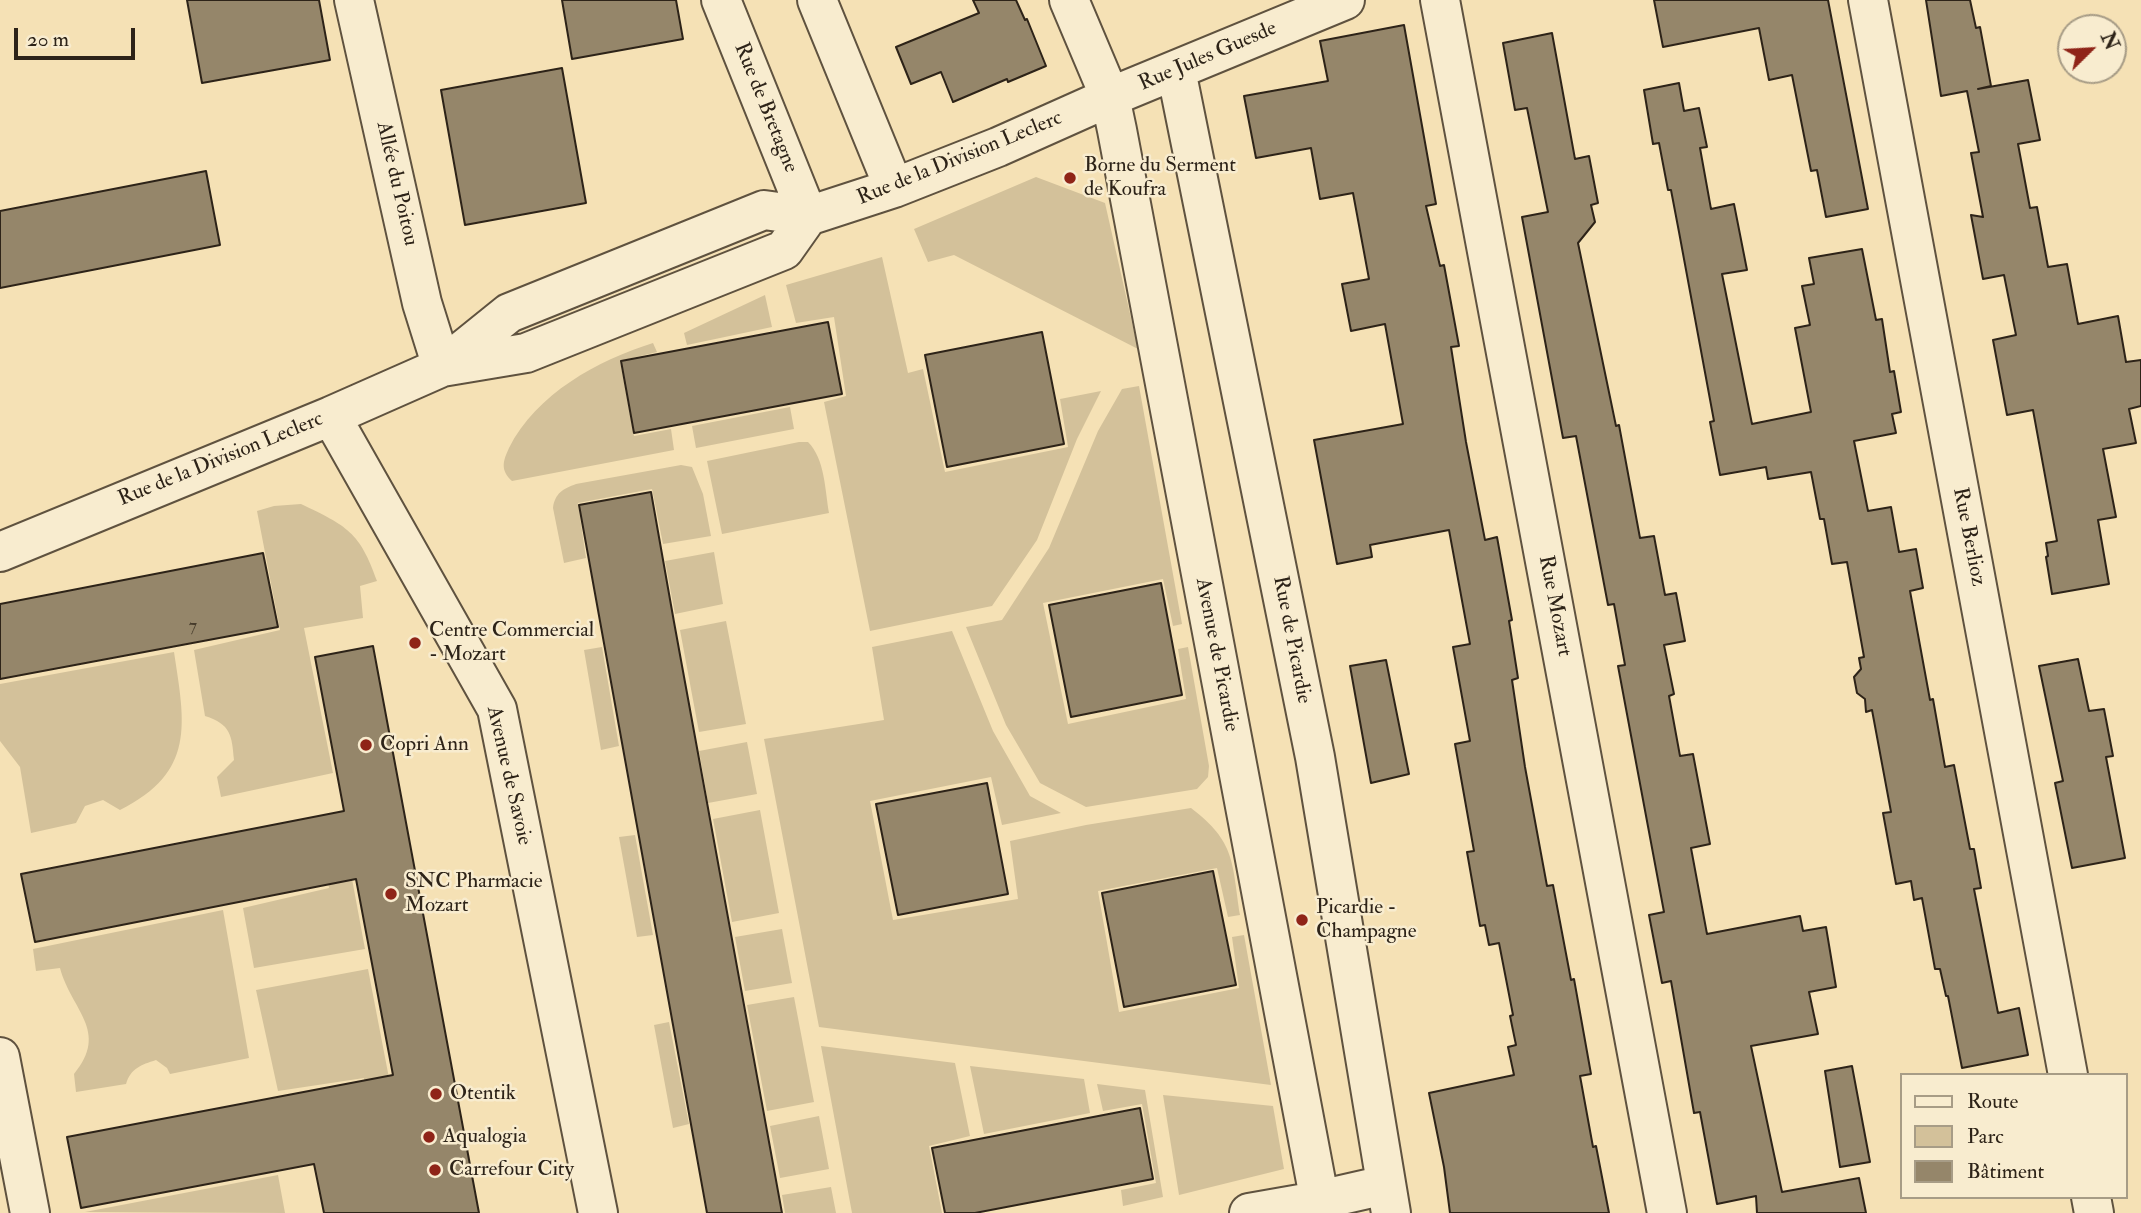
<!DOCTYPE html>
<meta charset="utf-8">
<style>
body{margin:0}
#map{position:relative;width:2141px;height:1213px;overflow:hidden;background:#f5e1b5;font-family:"IM FELL Double Pica",serif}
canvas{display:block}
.legend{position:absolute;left:1900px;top:1073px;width:228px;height:126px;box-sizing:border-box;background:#f8eccf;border:2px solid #a79c86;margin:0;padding:9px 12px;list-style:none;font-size:21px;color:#2d2318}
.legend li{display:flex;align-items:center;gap:14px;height:35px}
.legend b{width:35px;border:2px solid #a79c86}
.north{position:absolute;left:2057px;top:14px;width:70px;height:70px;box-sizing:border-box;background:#f8eccf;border:2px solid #a79c86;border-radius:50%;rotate:66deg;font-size:19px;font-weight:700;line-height:28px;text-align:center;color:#2d2318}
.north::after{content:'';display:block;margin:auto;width:24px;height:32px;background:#8f2418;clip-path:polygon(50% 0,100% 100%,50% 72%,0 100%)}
.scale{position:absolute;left:14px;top:28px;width:121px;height:32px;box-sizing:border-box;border:4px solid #2d2318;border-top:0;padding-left:9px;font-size:21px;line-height:24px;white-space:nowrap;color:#2d2318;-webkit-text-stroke:5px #f8eccf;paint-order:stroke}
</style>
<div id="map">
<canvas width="2141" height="1213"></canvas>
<ul class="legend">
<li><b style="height:9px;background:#f8eccf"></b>Route</li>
<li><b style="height:19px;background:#d3c19a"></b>Parc</li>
<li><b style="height:19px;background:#95866a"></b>Bâtiment</li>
</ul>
<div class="north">N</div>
<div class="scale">20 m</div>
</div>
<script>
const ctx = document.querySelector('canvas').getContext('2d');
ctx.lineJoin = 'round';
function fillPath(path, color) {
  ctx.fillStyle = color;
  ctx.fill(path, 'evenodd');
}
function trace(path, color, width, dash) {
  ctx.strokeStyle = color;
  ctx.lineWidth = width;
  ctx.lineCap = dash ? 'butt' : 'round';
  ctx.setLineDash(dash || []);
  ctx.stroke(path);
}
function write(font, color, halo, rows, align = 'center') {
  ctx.font = font + ' "IM FELL Double Pica",serif';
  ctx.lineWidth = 5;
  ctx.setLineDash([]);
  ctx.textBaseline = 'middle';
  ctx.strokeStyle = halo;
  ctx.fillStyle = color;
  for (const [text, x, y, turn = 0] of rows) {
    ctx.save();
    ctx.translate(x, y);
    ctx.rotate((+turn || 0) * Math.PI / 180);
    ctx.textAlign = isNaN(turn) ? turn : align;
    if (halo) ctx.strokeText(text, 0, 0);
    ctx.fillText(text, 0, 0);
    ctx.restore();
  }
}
fillPath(new Path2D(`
 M1036 177 1105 203 1138 349 954 255 928 262 914 229Z
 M882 257 908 373 923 369 945 472 1068 447 1060 399 1101 391 1077 439 1037 540 992 606 870 631 824 402 846 396 834 317 796 323 786 285Z
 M765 295 772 327 687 345 684 333Z
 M653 343 657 352 620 361 634 436 671 429 674 450 512 481C500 470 503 461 509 448 536 394 598 360 653 343Z
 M1139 386 1182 624 1173 626 1163 579 1043 603 1068 724 1186 699 1178 649 1188 647 1209 766 1208 777 1197 789 1086 807 1040 783 1006 725 966 627 1002 620 1049 548 1098 431 1122 389Z
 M790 407 794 429 696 448 692 426Z
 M799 442H808C825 459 825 490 829 513L722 534 707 461Z
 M681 465 692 467 703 494 711 536 663 544 652 489 578 503 586 558 564 563 553 508C555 493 563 489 576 484Z
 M301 504C347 526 360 532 377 581L360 586 363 618 304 628 333 773 221 797 217 777 234 760C232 736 231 724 205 716L194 650 280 630 257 511 274 506Z
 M714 552 723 604 675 614 665 561Z
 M726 621 746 724 699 732 680 630Z
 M952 631 993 731 1030 796 1061 813 1002 825 991 777 870 801 893 920 1018 899 1010 841 1086 825 1191 808C1236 842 1232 863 1240 915L1228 917 1217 868 1098 891 1119 1012 1239 988 1232 937 1244 935 1271 1085 819 1027 764 739 884 720 872 647Z
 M602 647 619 746 601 750 584 650Z
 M174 652C185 724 196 772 120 810L103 800 85 806 76 823 31 833 20 767 0 741V684Z
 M747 742 757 794 708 803 699 751Z
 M760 810 779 913 732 922 713 819Z
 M342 825 365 949 254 968 243 908 329 888 321 829Z
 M635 835 653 935 637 937 619 837Z
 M223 910 249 1058 170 1074 167 1068 156 1060C141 1065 131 1068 126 1084L76 1092 74 1074C110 1031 71 1010 60 968L36 971 33 949Z
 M782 929 792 983 745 991 735 937Z
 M368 969 399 1130 373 1134 364 1078 278 1091 256 990Z
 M794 997 814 1102 767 1111 747 1005Z
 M669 1022 689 1124 673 1128 654 1025Z
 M821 1046 955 1063 970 1136 929 1146 942 1213H852Z
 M970 1066 1084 1079 1090 1113 984 1134Z
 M1097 1084 1145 1090 1163 1197 1123 1206 1121 1190 1156 1183 1142 1104 1103 1111Z
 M1163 1095 1273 1106 1284 1169 1179 1195Z
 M819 1116 829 1169 780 1178 770 1126Z
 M278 1175 285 1213 85 1212Z
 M831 1187 836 1213H785L782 1195Z`), '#d3c19a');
const building = new Path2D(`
 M187 0H319L330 60 202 83Z
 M562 0H676L683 39 572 59Z
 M973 0H1016L1025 20 1027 19 1046 66 1008 82 1007 79 953 102 941 72 911 84 896 47 979 13Z
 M1654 0H1828L1868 209 1826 217 1817 170 1811 171 1792 75 1769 80 1759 28 1663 47Z
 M1926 0H1970L1976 28 1980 27 1991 86 1978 89 2028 80 2040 140 2018 144 2030 208 2037 207 2048 267 2067 264 2078 324 2118 316 2126 362 2141 360V406L2129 409 2136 443 2103 449 2116 517 2098 520 2109 584 2052 594 2046 557 2048 556 2046 543 2057 541 2033 410 2007 415 1993 340 2016 335 2004 275 1983 279 1971 215 1983 217 1971 153 1979 152 1967 91 1941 96Z
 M1404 25 1436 204 1426 206 1440 266 1444 265 1459 346 1451 347 1466 442 1485 540 1497 537 1512 620 1509 621 1518 678 1512 680 1525 767 1547 886 1553 885 1571 980 1574 979 1591 1074 1580 1076 1593 1147 1596 1146 1609 1213H1450L1444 1167 1429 1093 1514 1075 1508 1047 1516 1045 1510 1016 1513 1015 1499 943 1489 945 1485 925 1480 926 1467 852 1474 851 1455 744 1470 741 1453 647 1470 644 1449 530 1370 545 1372 557 1337 564 1314 440 1403 424 1385 324 1351 331 1342 284 1369 279 1353 193 1320 199 1311 148 1256 158 1244 96 1328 81 1320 41Z
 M1552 33 1575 159 1589 156 1598 203 1591 205 1595 222 1578 243 1616 426 1619 425 1640 538 1654 536 1665 595 1676 593 1685 641 1664 645 1674 694 1669 696 1680 756 1693 754 1710 844 1691 848 1707 934 1800 916 1803 931 1826 927 1836 987 1809 992 1818 1034 1751 1046 1782 1192 1859 1178 1866 1213H1757L1756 1196 1717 1204 1700 1112 1694 1113 1671 981 1662 983 1649 915 1664 912 1618 666 1625 665 1614 604 1608 605 1576 436 1563 438 1522 217 1548 212 1527 108 1515 110 1503 43Z
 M562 68 586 203 465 225 441 90Z
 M1679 83 1684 111 1699 108 1707 147 1700 148 1711 209 1734 204 1747 270 1722 274 1752 424 1811 412 1795 328 1810 325 1802 286 1814 284 1809 258 1862 249 1876 320 1882 319 1890 372 1894 371 1901 412 1892 414 1896 433 1854 441 1868 511 1891 507 1899 552 1916 549 1923 588 1910 591 1930 700 1933 699 1945 767 1954 765 1970 849H1974L1981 888 1974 889 1998 1013 2019 1008 2028 1055 1962 1068 1948 996H1946L1940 969H1935L1922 898 1914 900 1911 881 1896 884 1883 813 1891 812 1872 710 1866 712 1865 699 1857 693 1854 677 1861 669 1859 658 1864 657 1847 562 1832 564 1824 519H1820L1811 472 1768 479 1766 467 1720 475 1710 422 1714 421 1679 232 1671 190H1668L1659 143 1653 144 1644 90Z
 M206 171 220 245 0 288V211Z
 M828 322 842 394 634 433 621 361Z
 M1042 332 1064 444 947 467 925 355Z
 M651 492 674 622 782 1213H707L579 505Z
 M263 553 278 627 0 679V604Z
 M1161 583 1182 695 1071 717 1049 605Z
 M373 646 479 1213H324L314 1164 81 1208 67 1137 393 1075 356 879 35 942 21 874 344 811 315 657Z
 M2078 659 2089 711 2104 709 2113 756 2106 757 2125 858 2072 868 2055 783 2063 781 2039 666Z
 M1386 660 1409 774 1371 783 1350 666Z
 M987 783 1008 894 898 915 876 804Z
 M1213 871 1236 985 1124 1007 1102 893Z
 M1852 1066 1870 1162 1840 1167 1825 1071Z
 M1140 1108 1153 1179 975 1213H945L932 1148Z`);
fillPath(building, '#95866a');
trace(building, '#2d2318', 2);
const minor = new Path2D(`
 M354 0 422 303 442 367
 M721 0 808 216
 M817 0 894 188
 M1069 0 1110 97 1117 130 1322 1213
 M1440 0 1667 1213
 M1868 0 2068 1075
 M1176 70 1315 757 1391 1213
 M442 367 509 313 623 267 764 210 808 216 894 188 998 147 1110 97 1345 0
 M331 416 497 709 598 1213
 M0 552 331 416 442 367 526 353 784 250 808 216
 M0 1057 30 1213
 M2091 1197 2094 1213
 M1249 1213 1306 1203 1385 1185`);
trace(minor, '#5f523f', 42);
trace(minor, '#f8eccf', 38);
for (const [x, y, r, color] of [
 [1070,178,7,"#8f2418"],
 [415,643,7,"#8f2418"],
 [366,745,7,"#8f2418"],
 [391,894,7,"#8f2418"],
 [1302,920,7,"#8f2418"],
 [436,1094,7,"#8f2418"],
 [429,1137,7,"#8f2418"],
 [435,1170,7,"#8f2418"]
]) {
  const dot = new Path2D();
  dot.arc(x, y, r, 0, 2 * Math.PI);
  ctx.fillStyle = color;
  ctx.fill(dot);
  trace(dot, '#f8eccf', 2.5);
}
write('18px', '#473c2c', null, [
 ["7",193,627]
]);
write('21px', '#2d2318', '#f8eccf', [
 ["Rue Jules Guesde",1208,57,-23],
 ["Rue de Bretagne",765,108,68],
 ["Rue de la Division Leclerc",960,159,-22],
 ["Allée du Poitou",396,184,77],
 ["Rue de la Division Leclerc",221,460,-22],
 ["Rue Berlioz",1968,537,79],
 ["Rue Mozart",1554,606,79],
 ["Rue de Picardie",1291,640,79],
 ["Avenue de Picardie",1216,655,79],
 ["Avenue de Savoie",508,776,77]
]);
write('21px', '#2d2318', '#f8eccf', [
 ["Borne du Serment",1084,166],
 ["de Koufra",1084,190],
 ["Centre Commercial",429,631],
 ["- Mozart",429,655],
 ["Copri Ann",380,745],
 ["SNC Pharmacie",405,882],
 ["Mozart",405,906],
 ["Picardie -",1316,908],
 ["Champagne",1316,932],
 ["Otentik",450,1094],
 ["Aqualogia",443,1137],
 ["Carrefour City",449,1170]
], 'left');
</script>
